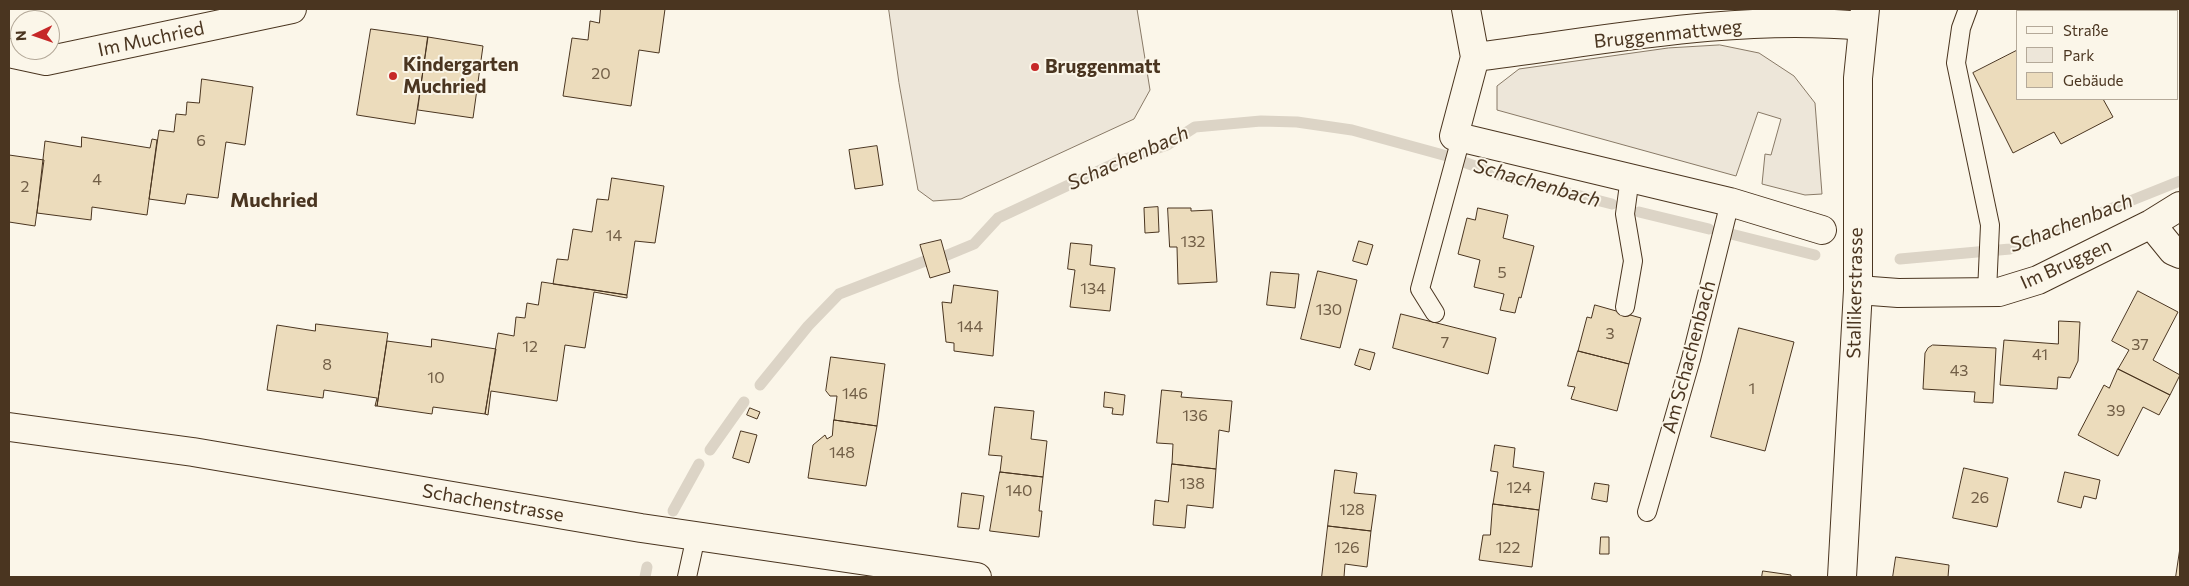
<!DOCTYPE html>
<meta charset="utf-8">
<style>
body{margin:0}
#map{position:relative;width:2189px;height:586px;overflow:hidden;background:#fbf6e9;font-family:Commissioner,sans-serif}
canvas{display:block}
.frame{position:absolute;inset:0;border:10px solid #4a3520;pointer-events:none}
.legend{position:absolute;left:2016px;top:10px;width:162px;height:90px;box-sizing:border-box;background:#fbf6e9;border:1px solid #b4a999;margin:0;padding:6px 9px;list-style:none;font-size:15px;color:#4a3520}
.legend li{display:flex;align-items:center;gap:10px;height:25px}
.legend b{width:25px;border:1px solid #b4a999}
.north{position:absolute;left:10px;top:10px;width:50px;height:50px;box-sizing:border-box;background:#fbf6e9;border:1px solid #b4a999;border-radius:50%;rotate:267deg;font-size:14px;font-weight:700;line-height:20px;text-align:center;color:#4a3520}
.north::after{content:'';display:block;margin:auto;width:18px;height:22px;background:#c62828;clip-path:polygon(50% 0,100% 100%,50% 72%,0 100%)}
</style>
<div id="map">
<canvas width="2189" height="586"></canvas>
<div class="frame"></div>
<ul class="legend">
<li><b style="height:6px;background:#fbf6e9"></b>Straße</li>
<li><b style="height:14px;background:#ede6d9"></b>Park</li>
<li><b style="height:14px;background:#ecdcbc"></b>Gebäude</li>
</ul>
<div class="north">N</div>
</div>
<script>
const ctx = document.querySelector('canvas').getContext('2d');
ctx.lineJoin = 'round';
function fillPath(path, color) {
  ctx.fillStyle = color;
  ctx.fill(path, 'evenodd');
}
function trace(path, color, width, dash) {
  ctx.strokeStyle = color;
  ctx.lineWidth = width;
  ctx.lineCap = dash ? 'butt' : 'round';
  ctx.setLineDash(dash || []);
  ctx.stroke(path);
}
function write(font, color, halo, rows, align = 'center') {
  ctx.font = font + ' Commissioner,sans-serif';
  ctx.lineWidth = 4;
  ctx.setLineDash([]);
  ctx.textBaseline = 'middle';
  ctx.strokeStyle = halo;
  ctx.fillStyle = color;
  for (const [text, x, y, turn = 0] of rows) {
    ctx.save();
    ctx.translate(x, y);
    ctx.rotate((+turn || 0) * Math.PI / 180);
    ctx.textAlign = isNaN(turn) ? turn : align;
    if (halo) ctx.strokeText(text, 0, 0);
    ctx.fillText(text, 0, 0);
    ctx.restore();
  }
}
const green = new Path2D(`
 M889 9H1137L1150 90 1134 119 961 199 933 201 918 190 899 83Z
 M1720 45 1759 53 1794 76 1815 103 1822 194 1805 195 1762 184 1765 154 1771 155 1781 119 1758 112 1736 176 1497 110V86L1519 69 1668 48Z`);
fillPath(green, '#ede6d9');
trace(green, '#887966', 1);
trace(new Path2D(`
 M1461 161 1499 175 1612 204
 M1639 212 1709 229
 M1731 234 1815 255
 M945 256 974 244 998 218 1120 161 1167 145 1195 127 1261 121 1297 122 1352 130 1447 156
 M1900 259 2010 249 2180 181
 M760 385 808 326 839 294 925 261
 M710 450 744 402
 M673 511 699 464
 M645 577 647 567`), '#dcd4c6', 11);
const building = new Path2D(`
 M601 9H665L659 53 639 50 631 106 563 96 572 38 588 40 590 21 599 23Z
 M2037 9H2092L2093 11H2032Z
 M371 29 428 37 415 124 357 115Z
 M428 37 483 46 473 118 418 110Z
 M2018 50V99H2103L2113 117 2061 144 2054 132 2013 153 1973 73Z
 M202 79 253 87 245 145 226 142 218 198 187 194 185 204 149 199 159 130 174 132 176 114 186 115 187 102 199 103Z
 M82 137 150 148 152 139 157 140 147 215 92 207 91 220 37 213 45 141 81 147Z
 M877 146 883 185 855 189 849 150Z
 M9 155 44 160 35 226 9 222Z
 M612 178 664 186 655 243 635 241 627 295 553 284 557 259 568 260 573 229 592 232 597 199 608 200Z
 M1158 207 1159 232 1145 233 1144 208Z
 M1168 208H1191V211L1212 210 1217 282 1178 284 1177 247H1170Z
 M1478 208 1508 215 1503 238 1534 246 1521 298 1519 297 1515 313 1500 310 1504 294 1474 287 1480 260 1458 254 1467 218 1475 220Z
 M941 240 950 272 930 278 920 245Z
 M1359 241 1373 245 1367 265 1353 261Z
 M1071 243 1092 245 1090 265 1115 268 1110 311 1070 307 1075 270 1068 269Z
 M1318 271 1357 280 1340 348 1301 339Z
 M1271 272 1299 274 1295 308 1267 305Z
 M542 282 627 295V298L594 292 585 348 565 345 557 401 491 391 488 415 485 414 498 333 514 336 516 317 525 318 527 303 538 305Z
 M954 285 998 291 993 356 954 351V343L946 342 942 302 951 303Z
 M2138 291 2178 312 2153 360 2180 375 2170 395 2118 369 2129 350 2112 341Z
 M1595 305 1641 318 1629 364 1578 351 1587 317 1591 318Z
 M1401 314 1496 338 1488 374 1393 348Z
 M2059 321 2080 322 2078 361 2070 378 2058 377 2057 389 2000 385 2004 340 2058 344Z
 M316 324 388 333 377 406H375L377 398 324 390 323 398 267 390 277 325 315 331Z
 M1739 328 1794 342 1765 451 1711 437Z
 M432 339 496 349 485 414 433 407 432 414 377 406 387 341 431 347Z
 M1933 345 1996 348 1993 403 1974 402 1975 392 1923 389 1925 353 1928 348Z
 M1360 349 1375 353 1370 370 1355 365Z
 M1578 351 1629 364 1617 411 1571 399 1575 387 1568 386Z
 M831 357 885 364 877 426 834 420 837 396H830L826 391Z
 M2118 369 2170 395 2159 415 2143 407 2118 456 2078 435 2104 385 2109 388Z
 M1162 390 1182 392 1181 397 1232 401 1229 432 1219 430 1216 469 1172 464 1173 444 1157 443Z
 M1105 392 1125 395 1123 415 1112 414 1113 408 1104 407Z
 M995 407 1034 411 1031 439 1047 441 1043 477 1000 472 1002 456 989 455Z
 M750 408 760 412 757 419 747 415Z
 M834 420 877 426 866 486 808 478 813 445 825 435 827 439 832 436Z
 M741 431 757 435 749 463 733 458Z
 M1495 445 1515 448 1513 467 1544 472 1539 510 1493 504 1498 472 1491 471Z
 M1172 464 1216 469 1213 508 1187 505 1185 528 1153 525 1155 500 1168 502Z
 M1964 468 2008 478 1997 527 1953 518Z
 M1335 470 1357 473 1354 493 1376 495 1371 531 1328 526Z
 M1000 472 1043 477 1039 511H1042L1039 537 990 531Z
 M2065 472 2100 480 2096 499 2084 496 2081 508 2058 502Z
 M1595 483 1609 485 1607 502 1592 499Z
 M962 493 984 496 979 529 958 527Z
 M1493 504 1539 510 1532 567 1479 560 1483 535H1490Z
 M1328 526 1371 531 1367 567 1345 564 1344 577H1322Z
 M1601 537H1609V554H1600Z
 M2180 548V577H2176Z
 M1896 557 1949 565 1948 577H1893Z
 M1763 571 1791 575V577H1762Z`);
fillPath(building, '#ecdcbc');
trace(building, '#4a3520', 1);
const lane = new Path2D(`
 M1968 9 1961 28 1956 63 1990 225 1987 292
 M1625 307 1633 261 1625 214 1630 177
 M1435 313 1420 289 1461 138
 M1647 512 1691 359 1730 202
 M687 577 696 536`);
const street = new Path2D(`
 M1466 9 1475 57C1602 41 1733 14 1862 26
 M9 53 46 61 292 9
 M1475 57 1454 136 1730 202 1822 230
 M2151 224 2173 251 2180 254
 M1858 290 1898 293 1999 292 2038 280 2151 224 2180 206`);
const secondary = new Path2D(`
 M9 427 193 452 641 528 977 577
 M1842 577 1858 290V78L1865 9`);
trace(lane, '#4a3520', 20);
trace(street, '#4a3520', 30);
trace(secondary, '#4a3520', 30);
trace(lane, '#fbf6e9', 18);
trace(street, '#fbf6e9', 28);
trace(secondary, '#fbf6e9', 28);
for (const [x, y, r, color] of [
 [1035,67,5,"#c62828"],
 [393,76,5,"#c62828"]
]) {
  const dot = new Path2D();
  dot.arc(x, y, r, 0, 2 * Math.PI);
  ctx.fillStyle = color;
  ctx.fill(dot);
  trace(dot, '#fbf6e9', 2);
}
write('16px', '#725f47', null, [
 ["20",601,74],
 ["6",201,141],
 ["4",97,180],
 ["2",25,187],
 ["14",614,236],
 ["132",1193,242],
 ["5",1502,273],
 ["134",1093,289],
 ["130",1329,310],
 ["144",970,327],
 ["3",1610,334],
 ["7",1445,343],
 ["37",2140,345],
 ["12",530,347],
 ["41",2040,355],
 ["8",327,365],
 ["43",1959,371],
 ["10",436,378],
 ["1",1752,389],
 ["146",855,394],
 ["39",2116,411],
 ["136",1195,416],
 ["148",842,453],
 ["138",1192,484],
 ["124",1519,488],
 ["140",1019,491],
 ["26",1980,498],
 ["128",1352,510],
 ["126",1347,548],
 ["122",1508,548]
]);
write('19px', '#4a3520', '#fbf6e9', [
 ["Bruggenmattweg",1668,34,-6],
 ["Im Muchried",151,39,-12],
 ["Im Bruggen",2066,264,-24],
 ["Stallikerstrasse",1855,293,-89],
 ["Am Schachenbach",1689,357,-75],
 ["Schachenstrasse",493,503,10]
]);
write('bold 19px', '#4a3520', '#fbf6e9', [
 ["Kindergarten",403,65],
 ["Muchried",403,87],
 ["Bruggenmatt",1045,67]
], 'left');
write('italic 20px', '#4a3520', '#fbf6e9', [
 ["Schachenbach",1128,158,-24],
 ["Schachenbach",1537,183,16],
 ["Schachenbach",2071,223,-21]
]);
write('bold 20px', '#4a3520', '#fbf6e9', [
 ["Muchried",274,200]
]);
</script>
